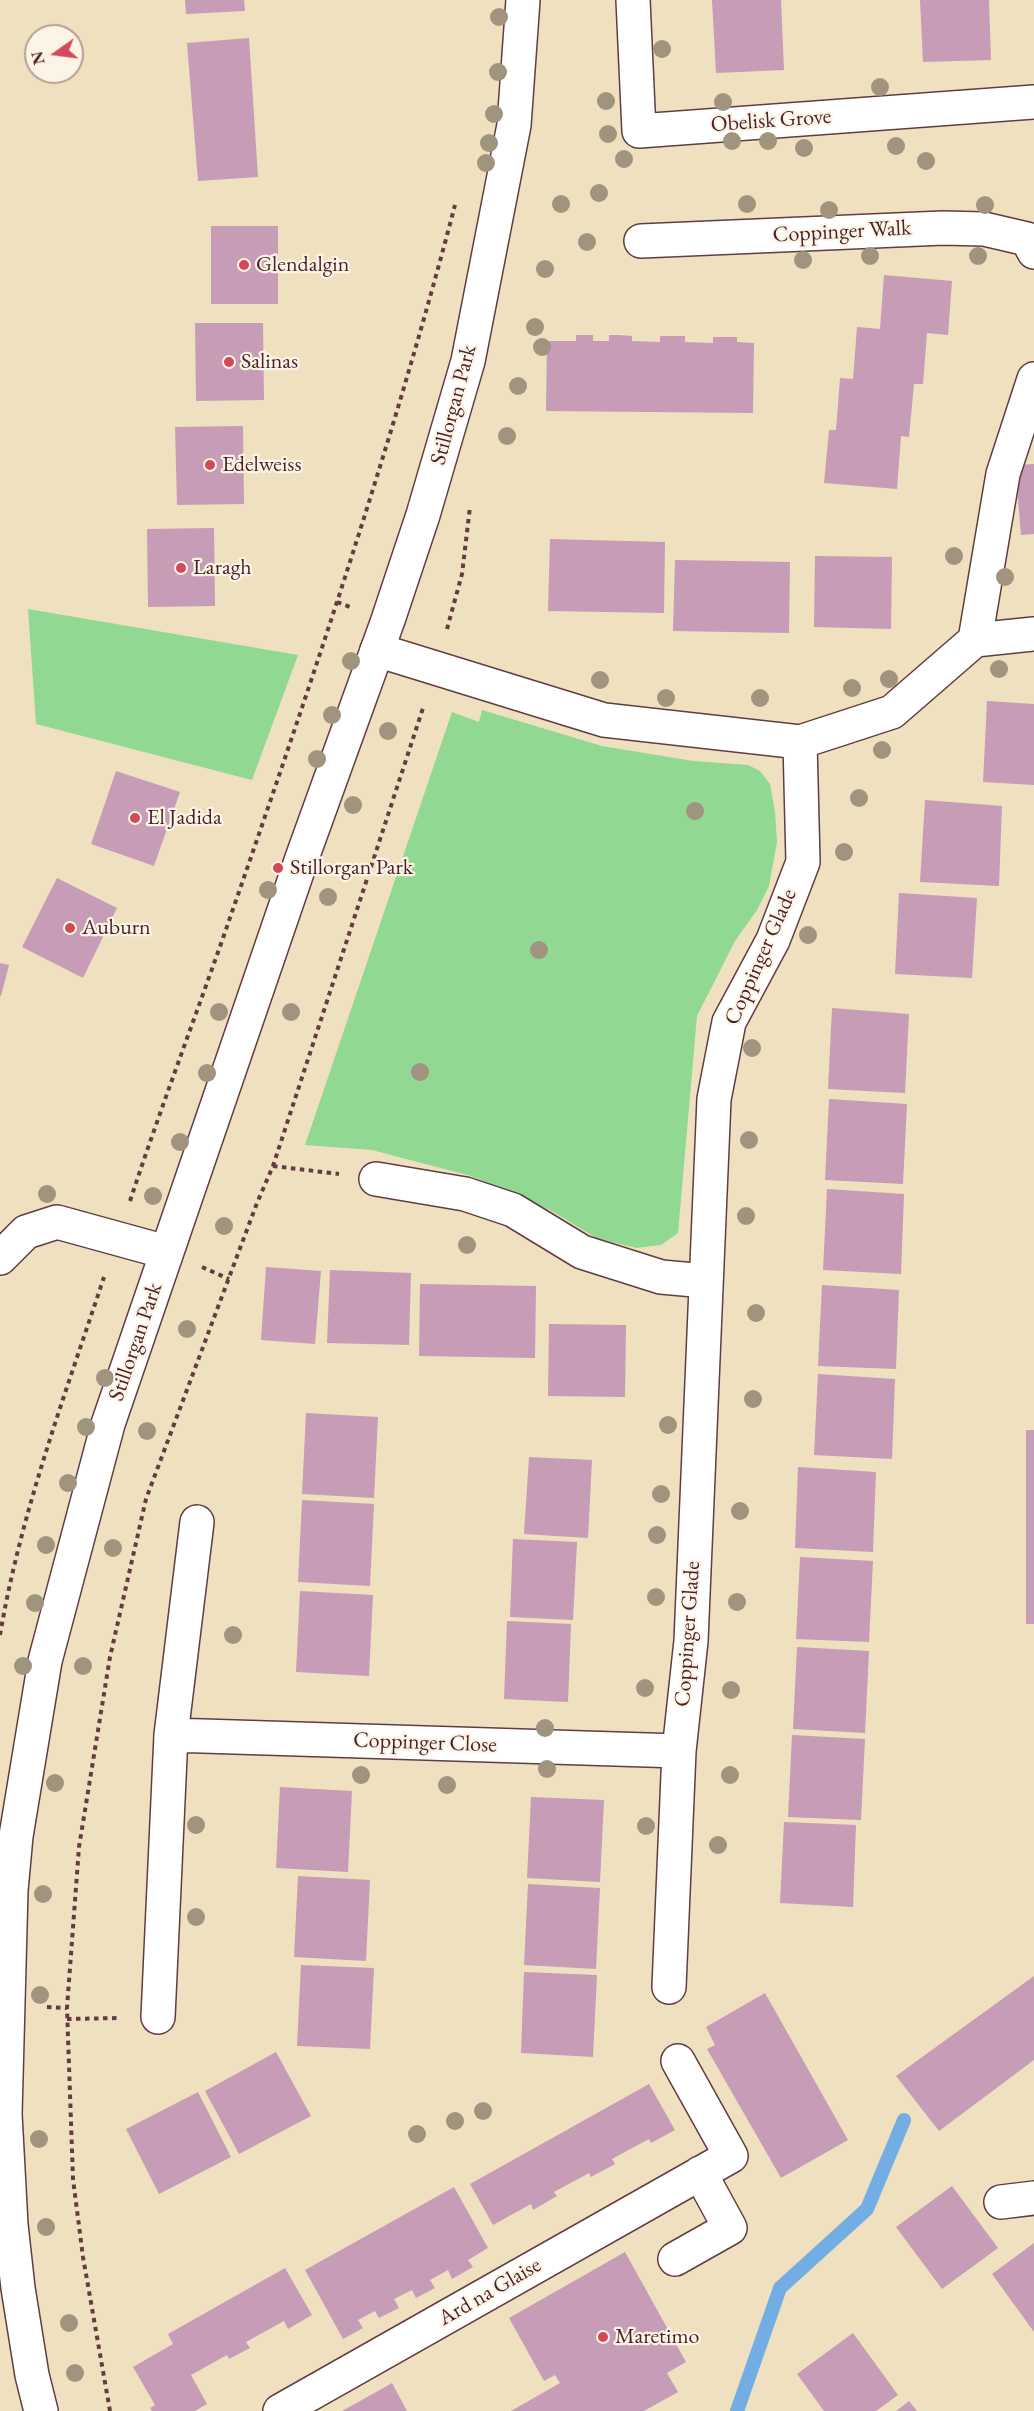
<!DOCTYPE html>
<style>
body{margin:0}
#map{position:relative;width:1034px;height:2411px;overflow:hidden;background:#efe0c0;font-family:"EB Garamond",serif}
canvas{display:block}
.north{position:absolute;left:24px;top:24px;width:60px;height:60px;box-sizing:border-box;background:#fcf5e5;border:2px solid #b59f9b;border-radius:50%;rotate:256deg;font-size:16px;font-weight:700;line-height:24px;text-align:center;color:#4a1f2b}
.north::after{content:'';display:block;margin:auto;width:21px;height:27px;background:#d1495b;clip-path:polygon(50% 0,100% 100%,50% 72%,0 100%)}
</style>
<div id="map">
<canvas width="1034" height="2411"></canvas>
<div class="north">N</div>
</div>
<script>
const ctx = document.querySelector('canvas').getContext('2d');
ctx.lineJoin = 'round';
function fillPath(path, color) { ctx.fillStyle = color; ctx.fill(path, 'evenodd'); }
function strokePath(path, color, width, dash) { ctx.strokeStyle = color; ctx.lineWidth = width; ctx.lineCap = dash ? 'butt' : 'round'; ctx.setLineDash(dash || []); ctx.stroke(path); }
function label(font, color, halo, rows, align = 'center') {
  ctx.font = font + ' "EB Garamond",serif'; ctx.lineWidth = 4.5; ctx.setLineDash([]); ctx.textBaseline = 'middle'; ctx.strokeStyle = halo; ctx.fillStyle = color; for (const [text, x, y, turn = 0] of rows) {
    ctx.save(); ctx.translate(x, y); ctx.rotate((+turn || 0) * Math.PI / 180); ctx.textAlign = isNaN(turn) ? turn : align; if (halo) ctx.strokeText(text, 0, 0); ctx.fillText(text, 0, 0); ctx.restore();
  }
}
const green = new Path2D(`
 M 28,609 L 298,655 L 252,780 L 36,724 Z
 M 482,710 L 602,746 L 693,761 L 748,765 L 760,771 L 770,784 L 775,812 L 777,842 L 769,886 L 757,910 L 735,941 L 697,1016 L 678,1233 L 661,1245 L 637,1248 L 598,1239 L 550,1210 L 471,1176 L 372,1150 L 305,1145 L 452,712 L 479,722 Z`);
const stream = new Path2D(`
 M 737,2411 L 780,2288 L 867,2209 L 904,2120`);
const building = new Path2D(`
 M 185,0 L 244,0 L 245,11 L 186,14 Z
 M 712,0 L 781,0 L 784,70 L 716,73 Z
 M 920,0 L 989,0 L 991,60 L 923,62 Z
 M 249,38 L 258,177 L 198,181 L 187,43 Z
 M 211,226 L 278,226 L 278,304 L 211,304 Z
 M 884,275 L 952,281 L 948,335 L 927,333 L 923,384 L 914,384 L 909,437 L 901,436 L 897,489 L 824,483 L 829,430 L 836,430 L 840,378 L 853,379 L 857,327 L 880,329 Z
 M 195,323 L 263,323 L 264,400 L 196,401 Z
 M 576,335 L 593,335 L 593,341 L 609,341 L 609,335 L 619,335 L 632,336 L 632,341 L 660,342 L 660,336 L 685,336 L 685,342 L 713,343 L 713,337 L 737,337 L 737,342 L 754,343 L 753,413 L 546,411 L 547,341 L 576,341 Z
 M 243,426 L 244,504 L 177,505 L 175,427 Z
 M 1034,464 L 1034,534 L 1021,535 L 1015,465 Z
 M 214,528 L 215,606 L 148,607 L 147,529 Z
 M 550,539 L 665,542 L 664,613 L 548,611 Z
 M 815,556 L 892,557 L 891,629 L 814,627 Z
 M 675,560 L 790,562 L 789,633 L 673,631 Z
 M 987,701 L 1034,704 L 1034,785 L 983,782 Z
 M 116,771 L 180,792 L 154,866 L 91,844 Z
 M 925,800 L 1002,806 L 999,886 L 920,882 Z
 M 57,878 L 117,908 L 83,978 L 22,947 Z
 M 899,893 L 977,898 L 972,978 L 895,974 Z
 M 0,963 L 9,965 L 1,996 L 0,996 Z
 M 832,1008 L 909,1014 L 905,1093 L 828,1089 Z
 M 829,1099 L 907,1104 L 903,1184 L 825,1180 Z
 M 827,1189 L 904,1194 L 901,1274 L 823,1270 Z
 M 266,1267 L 321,1271 L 315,1344 L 261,1340 Z
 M 330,1270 L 411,1273 L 409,1345 L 327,1343 Z
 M 420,1284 L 536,1286 L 535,1358 L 419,1356 Z
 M 822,1285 L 899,1290 L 896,1369 L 818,1366 Z
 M 549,1324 L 626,1325 L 625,1397 L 548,1396 Z
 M 818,1374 L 895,1379 L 892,1459 L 814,1455 Z
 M 306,1413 L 378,1417 L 374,1498 L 302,1494 Z
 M 1026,1430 L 1034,1430 L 1034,1624 L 1026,1624 Z
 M 529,1457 L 592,1460 L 588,1538 L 524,1534 Z
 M 798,1467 L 876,1472 L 873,1552 L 795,1548 Z
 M 302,1500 L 374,1504 L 370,1586 L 298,1582 Z
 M 513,1539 L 577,1542 L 573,1620 L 510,1617 Z
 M 800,1557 L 873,1561 L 869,1642 L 796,1639 Z
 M 300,1591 L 373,1595 L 369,1676 L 296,1672 Z
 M 507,1621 L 571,1624 L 568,1702 L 504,1699 Z
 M 797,1647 L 869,1651 L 865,1733 L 793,1729 Z
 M 792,1735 L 865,1739 L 861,1820 L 788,1817 Z
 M 280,1787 L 352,1791 L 348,1872 L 276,1868 Z
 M 531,1797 L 604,1800 L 600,1882 L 527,1878 Z
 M 784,1822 L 856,1825 L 853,1907 L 780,1903 Z
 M 298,1876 L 370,1880 L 366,1961 L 294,1957 Z
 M 528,1884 L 600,1888 L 596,1969 L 524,1965 Z
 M 301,1965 L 374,1968 L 370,2049 L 297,2046 Z
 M 524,1972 L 597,1975 L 593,2057 L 521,2053 Z
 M 1034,1976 L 1034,2060 L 939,2131 L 896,2076 Z
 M 765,1993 L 848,2140 L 781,2178 L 707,2049 L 715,2045 L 706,2027 Z
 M 276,2052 L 311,2116 L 239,2154 L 205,2091 Z
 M 649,2084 L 675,2130 L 651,2143 L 649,2139 L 612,2159 L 615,2164 L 591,2177 L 589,2173 L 554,2192 L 557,2196 L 533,2210 L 531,2204 L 493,2225 L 470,2184 Z
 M 198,2092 L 231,2157 L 159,2194 L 126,2129 Z
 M 952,2186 L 998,2248 L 942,2289 L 896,2227 Z
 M 454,2187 L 488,2248 L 468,2260 L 473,2267 L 452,2279 L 448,2270 L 430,2280 L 435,2288 L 416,2298 L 412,2290 L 394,2299 L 399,2308 L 379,2318 L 375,2311 L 358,2320 L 363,2328 L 343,2339 L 305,2270 Z
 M 1034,2243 L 1034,2332 L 992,2274 Z
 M 625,2252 L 686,2362 L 667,2373 L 678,2392 L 644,2411 L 511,2411 L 560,2383 L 555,2375 L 544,2381 L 509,2318 Z
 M 285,2268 L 312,2315 L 288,2329 L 284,2321 L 246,2342 L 250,2348 L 229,2359 L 227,2355 L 191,2375 L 207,2404 L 195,2411 L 152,2411 L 150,2408 L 155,2405 L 133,2367 L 173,2344 L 168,2334 Z
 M 853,2333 L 898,2395 L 876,2411 L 824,2411 L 797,2374 Z
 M 392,2383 L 407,2411 L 342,2411 L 378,2391 Z
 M 909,2401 L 917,2411 L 896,2411 Z`);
const path = new Path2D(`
 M 337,602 L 350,607
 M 447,629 L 462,574 L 470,507
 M 273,1166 L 339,1174
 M 130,1201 C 159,1113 192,1026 223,938 C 307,696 390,453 455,205
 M 202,1267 L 229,1279
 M 0,1635 C 21,1512 65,1395 104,1277
 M 47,2007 L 67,2008
 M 67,2019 L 120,2018
 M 110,2411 L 83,2257 L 73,2179 L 67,2008 L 79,1847 L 110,1657 L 146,1499 L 257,1203 L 273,1166 L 424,705`);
const minor = new Path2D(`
 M 633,0 L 639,131 L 1034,102
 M 641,241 L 943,228 L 984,229 L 1027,239 L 1034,252
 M 975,640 L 1003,474 L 1034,379
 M 377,650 L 604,720 L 800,742 L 892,712 L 975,640 L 1034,634
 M 376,1179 L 465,1194 L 513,1210 L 582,1252 L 661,1277 L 706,1281
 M 0,1258 L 26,1232 L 57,1222 L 166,1252
 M 171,1735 L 679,1751
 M 669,1987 L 679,1751 L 691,1641 L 714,1099 L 729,1022 L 773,940 L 803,862 L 800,742
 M 158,2017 L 171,1735 L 197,1522
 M 1001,2202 L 1034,2198
 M 675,2259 L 730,2228 L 700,2173
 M 280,2411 L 731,2156 L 678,2061`);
const major = new Path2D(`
 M 41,2411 L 32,2375 L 18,2288 L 11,2225 L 5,2114 L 11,1890 L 16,1836 L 45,1661 L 108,1424 L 302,858 L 388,620 L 423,515 L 468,361 L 514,125 L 523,0`);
const trees = [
 [499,17],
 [662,49],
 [498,72],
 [880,87],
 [606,101],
 [723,102],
 [494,114],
 [608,134],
 [732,141],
 [768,141],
 [489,143],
 [896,146],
 [804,148],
 [624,159],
 [926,161],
 [486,163],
 [599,193],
 [561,204],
 [747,204],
 [985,205],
 [829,210],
 [587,242],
 [870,256],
 [978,256],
 [803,260],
 [545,269],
 [535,327],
 [542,347],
 [518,386],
 [507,436],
 [954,556],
 [1005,577],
 [351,661],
 [999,669],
 [889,679],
 [600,680],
 [852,688],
 [666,698],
 [760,698],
 [332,715],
 [388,731],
 [882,750],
 [317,759],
 [859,798],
 [353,805],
 [695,811],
 [844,852],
 [268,890],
 [328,897],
 [808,935],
 [539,950],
 [219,1012],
 [291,1012],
 [752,1048],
 [420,1072],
 [207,1073],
 [749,1140],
 [180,1142],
 [47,1194],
 [153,1196],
 [746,1216],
 [224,1226],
 [467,1245],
 [756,1313],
 [187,1329],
 [105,1378],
 [753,1399],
 [668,1425],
 [86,1427],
 [147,1431],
 [68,1483],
 [661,1494],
 [740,1511],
 [657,1535],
 [46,1545],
 [113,1548],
 [656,1597],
 [737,1602],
 [35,1603],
 [233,1635],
 [23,1666],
 [83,1666],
 [645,1688],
 [731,1690],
 [545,1728],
 [547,1769],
 [361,1775],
 [730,1775],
 [55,1783],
 [447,1785],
 [196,1825],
 [646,1826],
 [718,1845],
 [43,1894],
 [196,1917],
 [40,1995],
 [483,2111],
 [455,2121],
 [417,2134],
 [39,2139],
 [46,2227],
 [69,2323],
 [75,2373]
];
const markers = [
 [244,265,6,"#d1495b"],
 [229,362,6,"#d1495b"],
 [210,465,6,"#d1495b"],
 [181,568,6,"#d1495b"],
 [135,818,6,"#d1495b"],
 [278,868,6,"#d1495b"],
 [70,928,6,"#d1495b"],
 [603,2337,6,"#d1495b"]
];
const streetNames = [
 ["Obelisk Grove",771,121,-4],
 ["Coppinger Walk",842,232,-3],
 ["Stillorgan Park",454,405,-75],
 ["Coppinger Glade",761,957,-66],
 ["Stillorgan Park",136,1342,-71],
 ["Coppinger Glade",688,1634,-86],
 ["Coppinger Close",425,1743,2],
 ["Ard na Glaise",490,2292,-30]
];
const poiNames = [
 ["Glendalgin",256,265],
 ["Salinas",241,362],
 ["Edelweiss",222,465],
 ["Laragh",193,568],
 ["El Jadida",147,818],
 ["Stillorgan Park",290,868],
 ["Auburn",82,928],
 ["Maretimo",615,2337]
];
fillPath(green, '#91d892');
strokePath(stream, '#72aee3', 14);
fillPath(building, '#c69cb7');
strokePath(minor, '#633c41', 36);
strokePath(major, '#633c41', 36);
strokePath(path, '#633c41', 4, [4.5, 4.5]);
strokePath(minor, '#fff', 33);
strokePath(major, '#fff', 33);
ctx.fillStyle = '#a0947f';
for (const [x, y] of trees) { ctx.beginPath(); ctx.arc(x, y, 9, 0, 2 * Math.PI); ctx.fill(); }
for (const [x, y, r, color] of markers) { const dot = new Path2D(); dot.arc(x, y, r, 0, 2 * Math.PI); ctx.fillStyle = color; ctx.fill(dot); strokePath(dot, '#fcf5e5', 2); }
label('22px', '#4a1f2b', '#fcf5e5', streetNames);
label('22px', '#4a1f2b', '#fcf5e5', poiNames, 'left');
</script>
